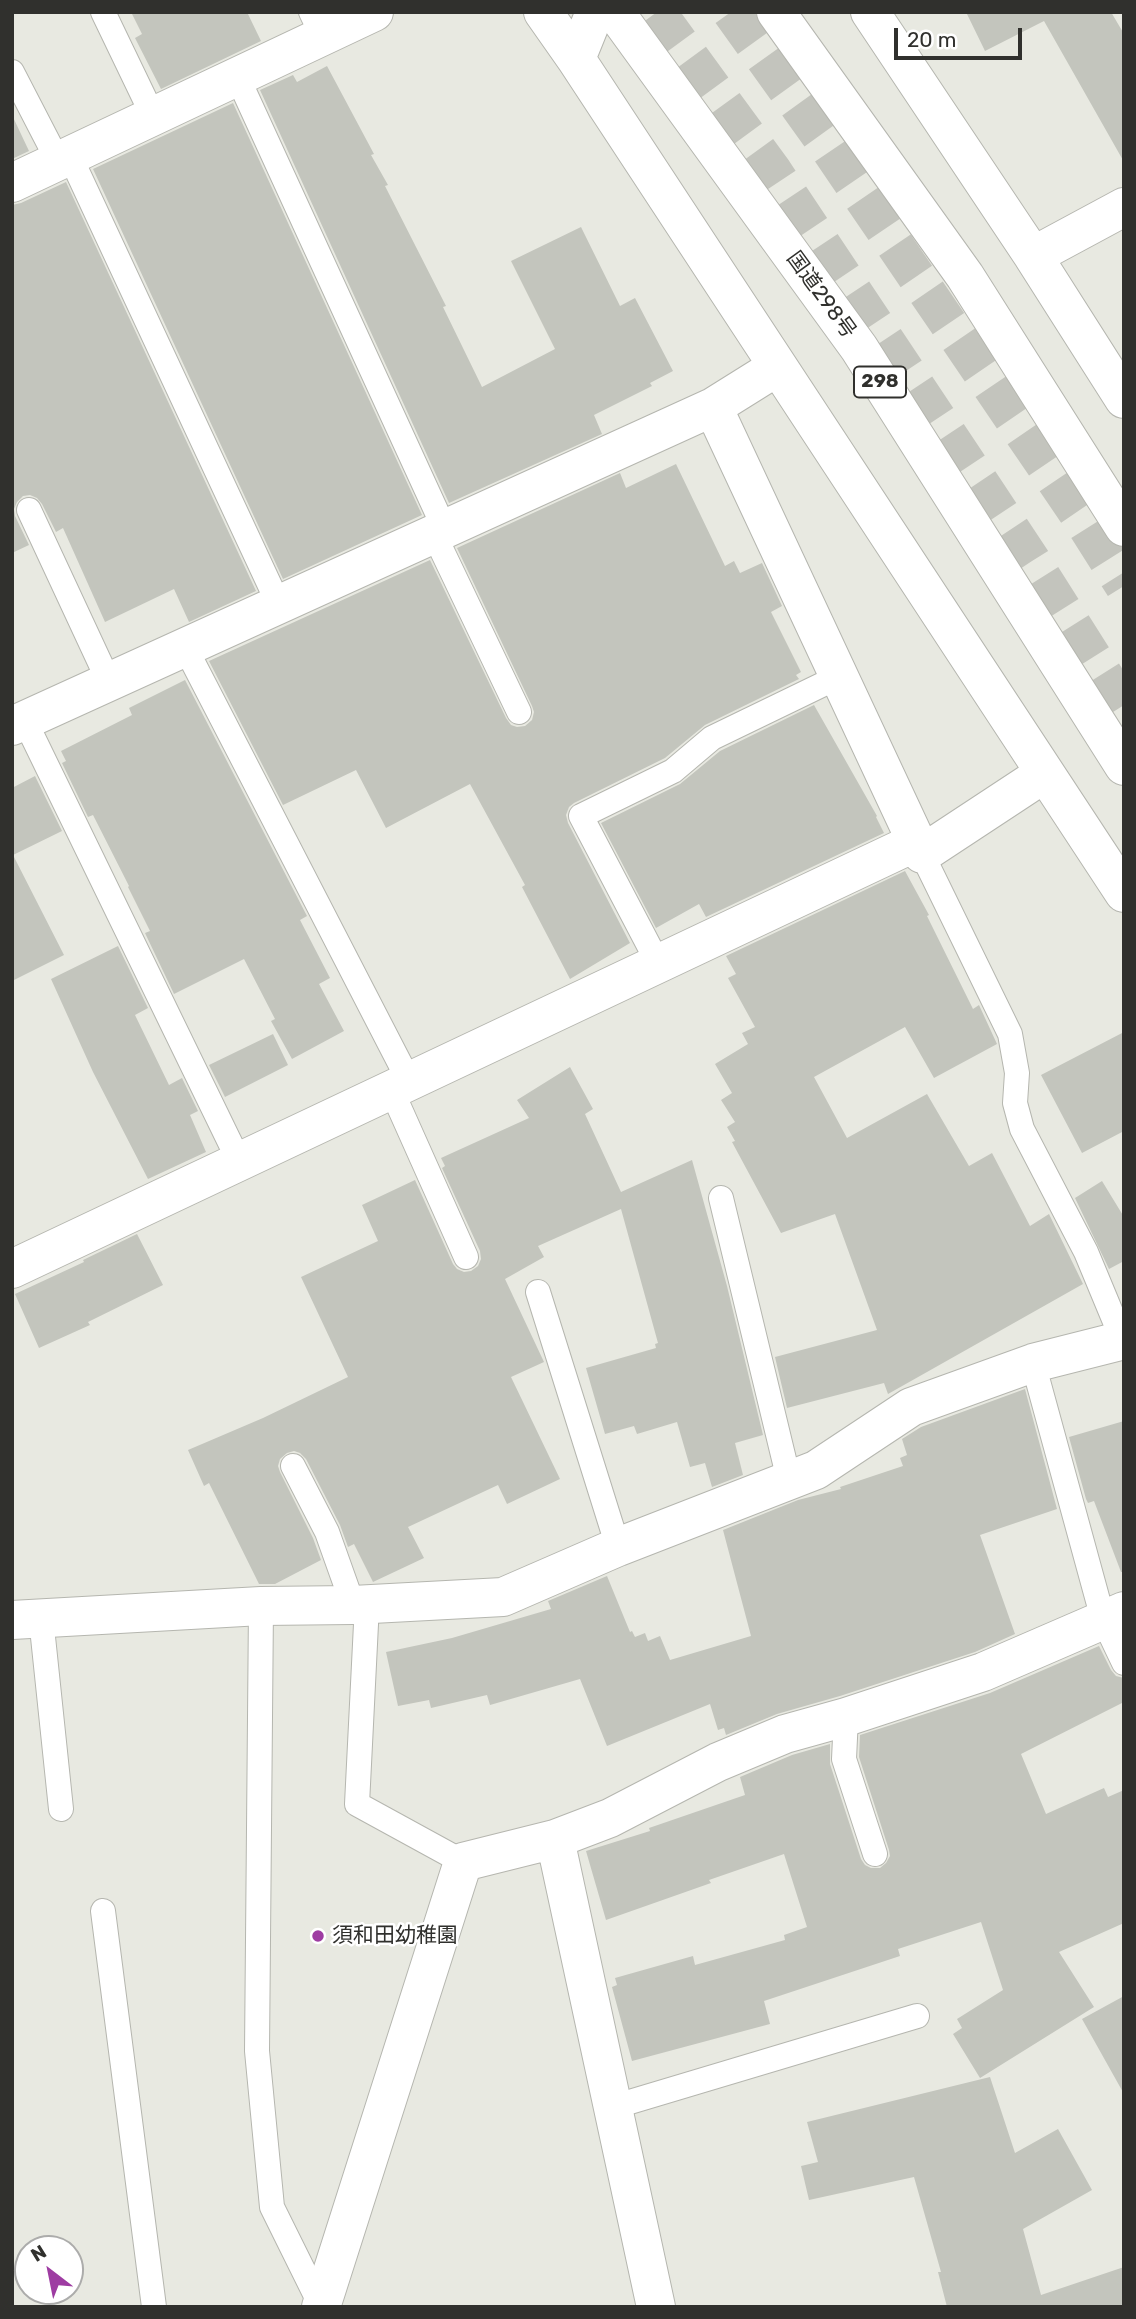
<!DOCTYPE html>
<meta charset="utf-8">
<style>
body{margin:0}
#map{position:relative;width:1136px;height:2319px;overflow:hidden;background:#e8e9e1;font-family:Rubik,sans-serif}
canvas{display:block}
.frame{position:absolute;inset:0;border:14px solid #30302d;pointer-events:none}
.north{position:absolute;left:14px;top:2235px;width:70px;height:70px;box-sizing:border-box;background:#fff;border:2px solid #acacab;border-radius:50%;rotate:328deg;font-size:19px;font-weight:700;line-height:28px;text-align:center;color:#30302d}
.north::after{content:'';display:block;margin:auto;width:24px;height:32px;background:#9e3ca2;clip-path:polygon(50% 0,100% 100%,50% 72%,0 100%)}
.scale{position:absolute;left:894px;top:28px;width:128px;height:32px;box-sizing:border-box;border:4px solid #30302d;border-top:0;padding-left:9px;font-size:21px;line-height:24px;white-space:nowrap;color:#30302d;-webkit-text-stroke:5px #fff;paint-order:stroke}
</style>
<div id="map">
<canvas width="1136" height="2319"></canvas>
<div class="frame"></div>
<div class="north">N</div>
<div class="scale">20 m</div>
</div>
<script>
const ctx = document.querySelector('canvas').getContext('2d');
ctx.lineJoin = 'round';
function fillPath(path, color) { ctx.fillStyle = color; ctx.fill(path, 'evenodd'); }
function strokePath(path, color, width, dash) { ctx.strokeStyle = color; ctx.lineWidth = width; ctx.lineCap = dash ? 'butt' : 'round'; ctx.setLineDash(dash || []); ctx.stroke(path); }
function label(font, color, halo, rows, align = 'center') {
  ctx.font = font + ' Rubik,"Noto Sans JP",sans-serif'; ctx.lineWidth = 5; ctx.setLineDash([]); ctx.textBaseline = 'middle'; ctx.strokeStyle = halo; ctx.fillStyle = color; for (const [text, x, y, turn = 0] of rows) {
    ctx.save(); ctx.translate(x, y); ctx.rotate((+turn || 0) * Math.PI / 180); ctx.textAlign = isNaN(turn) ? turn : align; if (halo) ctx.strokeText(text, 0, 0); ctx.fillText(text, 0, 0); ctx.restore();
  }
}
const building = new Path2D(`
 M 131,12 L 247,12 L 261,41 L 161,89 L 135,38 L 142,34 Z
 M 966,12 L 1111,12 L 1124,34 L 1124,162 L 1044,21 L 985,51 Z
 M 327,66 L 374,154 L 371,155 L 388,185 L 385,186 L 446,306 L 443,307 L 482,387 L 555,349 L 511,261 L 581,227 L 620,306 L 635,298 L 673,371 L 650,383 L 652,386 L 594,415 L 602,434 L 449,503 L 260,90 L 293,75 L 297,82 Z
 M 233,103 L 422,515 L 283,579 L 93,169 Z
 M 12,115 L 29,151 L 12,159 Z
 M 66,182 L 256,591 L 189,622 L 174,589 L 105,622 L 63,528 L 56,532 L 42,504 L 37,498 L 30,495 L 23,496 L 17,502 L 14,509 L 15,516 L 29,545 L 12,553 L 12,205 L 21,203 Z
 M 676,464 L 725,566 L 734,561 L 740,573 L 762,563 L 782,606 L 771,612 L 801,672 L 796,675 L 799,679 L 705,725 L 665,758 L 574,803 L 569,807 L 566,815 L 568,823 L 630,943 L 570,979 L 522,887 L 525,885 L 470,784 L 386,828 L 356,770 L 283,805 L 209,661 L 430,560 L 506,718 L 511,725 L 517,727 L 525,726 L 532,720 L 534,712 L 532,706 L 457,548 L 620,473 L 626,488 Z
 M 185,680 L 307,916 L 300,920 L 330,978 L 319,984 L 344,1031 L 292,1059 L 271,1021 L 275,1019 L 244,959 L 174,994 L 145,933 L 150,931 L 128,887 L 129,886 L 93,815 L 88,817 L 62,763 L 66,761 L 61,751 L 132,715 L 129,708 Z
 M 814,705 L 877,816 L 876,817 L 884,833 L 706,917 L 699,904 L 656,928 L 601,823 L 680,784 L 720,751 Z
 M 35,776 L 62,831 L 13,855 L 64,955 L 12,981 L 12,788 Z
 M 905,871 L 929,915 L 927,916 L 973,1009 L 979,1005 L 997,1044 L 934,1078 L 905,1027 L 814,1077 L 847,1138 L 927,1094 L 969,1166 L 992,1153 L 1030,1226 L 1049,1214 L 1083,1284 L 888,1394 L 884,1383 L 787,1408 L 775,1357 L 877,1330 L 835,1214 L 781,1233 L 732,1142 L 735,1141 L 727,1127 L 735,1122 L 721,1100 L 732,1093 L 715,1064 L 748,1044 L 742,1033 L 755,1027 L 728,978 L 736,974 L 726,956 Z
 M 118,946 L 148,1008 L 135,1015 L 169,1085 L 182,1078 L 198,1111 L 190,1115 L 206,1152 L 148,1179 L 93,1072 L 51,979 Z
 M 1124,1032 L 1124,1131 L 1082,1153 L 1041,1075 Z
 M 273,1034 L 288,1065 L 225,1097 L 209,1065 Z
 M 570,1067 L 593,1109 L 585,1114 L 621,1192 L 692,1160 L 727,1286 L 763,1435 L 735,1443 L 743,1475 L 712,1487 L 705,1463 L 690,1467 L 677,1422 L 637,1434 L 634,1426 L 605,1434 L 586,1368 L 656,1348 L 655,1344 L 658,1343 L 621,1209 L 538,1246 L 544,1257 L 505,1279 L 544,1362 L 511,1377 L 560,1479 L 507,1504 L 498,1485 L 408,1527 L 424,1558 L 373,1582 L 354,1544 L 348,1547 L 340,1525 L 306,1459 L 300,1453 L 294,1451 L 287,1453 L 280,1459 L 278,1466 L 280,1472 L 313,1538 L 321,1560 L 275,1584 L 259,1584 L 209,1483 L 204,1486 L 188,1450 L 263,1418 L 348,1377 L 301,1277 L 378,1241 L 362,1205 L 415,1180 L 453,1264 L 457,1269 L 464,1272 L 471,1271 L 478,1266 L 481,1259 L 480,1251 L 442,1168 L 445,1166 L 441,1158 L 529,1118 L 517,1100 Z
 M 1102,1181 L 1124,1217 L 1124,1261 L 1109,1269 L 1075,1198 Z
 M 137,1234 L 163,1285 L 88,1322 L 90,1325 L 39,1348 L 15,1294 L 84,1262 L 83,1260 Z
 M 1025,1389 L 1057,1509 L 980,1535 L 1015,1634 L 975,1652 L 840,1696 L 777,1714 L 726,1735 L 724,1728 L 718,1730 L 710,1704 L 607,1746 L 580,1679 L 490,1705 L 487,1695 L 431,1708 L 429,1700 L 398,1706 L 386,1652 L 452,1638 L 551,1609 L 548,1601 L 607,1576 L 630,1632 L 632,1631 L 635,1637 L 645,1633 L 648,1641 L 660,1636 L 670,1660 L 751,1636 L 723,1530 L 798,1500 L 841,1489 L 840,1487 L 903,1466 L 900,1458 L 907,1455 L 902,1439 L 921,1427 Z
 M 1124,1421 L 1124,1572 L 1121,1572 L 1094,1501 L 1088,1503 L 1086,1499 L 1069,1437 Z
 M 1099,1646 L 1111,1670 L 1116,1676 L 1124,1678 L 1124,1702 L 1021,1754 L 1046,1814 L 1104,1788 L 1108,1797 L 1124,1790 L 1124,1923 L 1059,1952 L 1094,2007 L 980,2078 L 953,2034 L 962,2028 L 957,2019 L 1003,1990 L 981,1922 L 898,1949 L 900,1956 L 764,2001 L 770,2024 L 632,2061 L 612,1987 L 617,1985 L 615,1978 L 693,1956 L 695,1965 L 785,1940 L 784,1935 L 807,1927 L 784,1854 L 709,1880 L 711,1883 L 606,1920 L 586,1851 L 650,1831 L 649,1828 L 745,1795 L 740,1777 L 792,1755 L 830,1744 L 830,1764 L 861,1859 L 865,1865 L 871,1868 L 880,1868 L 886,1863 L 890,1856 L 889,1850 L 859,1757 L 860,1735 L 990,1693 Z
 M 1124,1996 L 1124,2094 L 1082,2019 Z
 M 990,2077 L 1015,2153 L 1058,2129 L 1092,2190 L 1023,2229 L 1041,2295 L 1124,2267 L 1124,2307 L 947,2307 L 938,2272 L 941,2272 L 914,2177 L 809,2200 L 801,2166 L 818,2162 L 807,2122 Z`);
const motorwayTunnel = new Path2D(`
 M 657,12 L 773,171 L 1032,561 L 1124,707
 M 731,12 L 824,141 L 1085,524 L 1124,586`);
const service = new Path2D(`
 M 103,12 L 153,116
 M 311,12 L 322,35
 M 12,72 L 58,161
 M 237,76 L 445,530
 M 70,156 L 279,605
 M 29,510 L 109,682
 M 434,534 L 519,712
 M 185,647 L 409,1081
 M 25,721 L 239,1161
 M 922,854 L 1010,1034 L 1017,1073 L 1015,1103 L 1022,1129 L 1086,1252 L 1123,1341
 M 658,963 L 581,816 L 673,771 L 712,738 L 838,677
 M 391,1089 L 466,1257
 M 721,1198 L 789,1480
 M 538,1292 L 618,1547
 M 1033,1363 L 1103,1619 L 1124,1663
 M 293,1466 L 327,1532 L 353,1605
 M 367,1604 L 357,1804 L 463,1862
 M 261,1606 L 257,2051 L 272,2207 L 321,2306
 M 41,1618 L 61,1809
 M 846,1717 L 844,1759 L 875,1854
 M 103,1911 L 154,2307
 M 613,2107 L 917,2016`);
const minor = new Path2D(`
 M 543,12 L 576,59 L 1124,893
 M 870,12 L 1033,256 L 1124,399
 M 576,59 L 595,12
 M 12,183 L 374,12
 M 1033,256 L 1124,207
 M 713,407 L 922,854 L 1045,773
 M 12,726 L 713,407 L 777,367
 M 12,1269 L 916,842
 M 12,1620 L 261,1606 L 353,1605 L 503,1597 L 618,1547 L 816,1470 L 911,1407 L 1033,1363 L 1124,1340
 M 555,1839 L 656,2307
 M 321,2307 L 463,1862 L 555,1839 L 610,1818 L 718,1762 L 785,1734 L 846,1717 L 983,1672 L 1124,1611`);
const trunk = new Path2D(`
 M 615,12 L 859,348 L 1124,766
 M 776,12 L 965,276 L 1124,527`);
const markers = [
 [318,1936,7,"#9e3ca2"]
];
const shields = [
 [880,382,52]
];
const shieldNames = [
 ["298",880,382]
];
const streetNames = [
 ["国道298号",821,295,54]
];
const poiNames = [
 ["須和田幼稚園",332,1936]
];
fillPath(building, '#c3c5bd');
strokePath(motorwayTunnel, '#c3c4bd', 38, [38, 19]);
strokePath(service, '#b5b6af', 26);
strokePath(minor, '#b5b6af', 40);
strokePath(trunk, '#b5b6af', 40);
strokePath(service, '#fff', 24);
strokePath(minor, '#fff', 38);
strokePath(trunk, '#fff', 38);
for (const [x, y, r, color] of markers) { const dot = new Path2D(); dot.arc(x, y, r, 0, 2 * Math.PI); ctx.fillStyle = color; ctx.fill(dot); strokePath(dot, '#fff', 2.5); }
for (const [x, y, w] of shields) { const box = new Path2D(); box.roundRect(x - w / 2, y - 15.5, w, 31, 5); ctx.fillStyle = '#fff'; ctx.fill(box); strokePath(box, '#30302d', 2); }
label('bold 19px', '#30302d', null, shieldNames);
label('21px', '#30302d', '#fff', streetNames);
label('21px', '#30302d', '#fff', poiNames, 'left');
</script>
